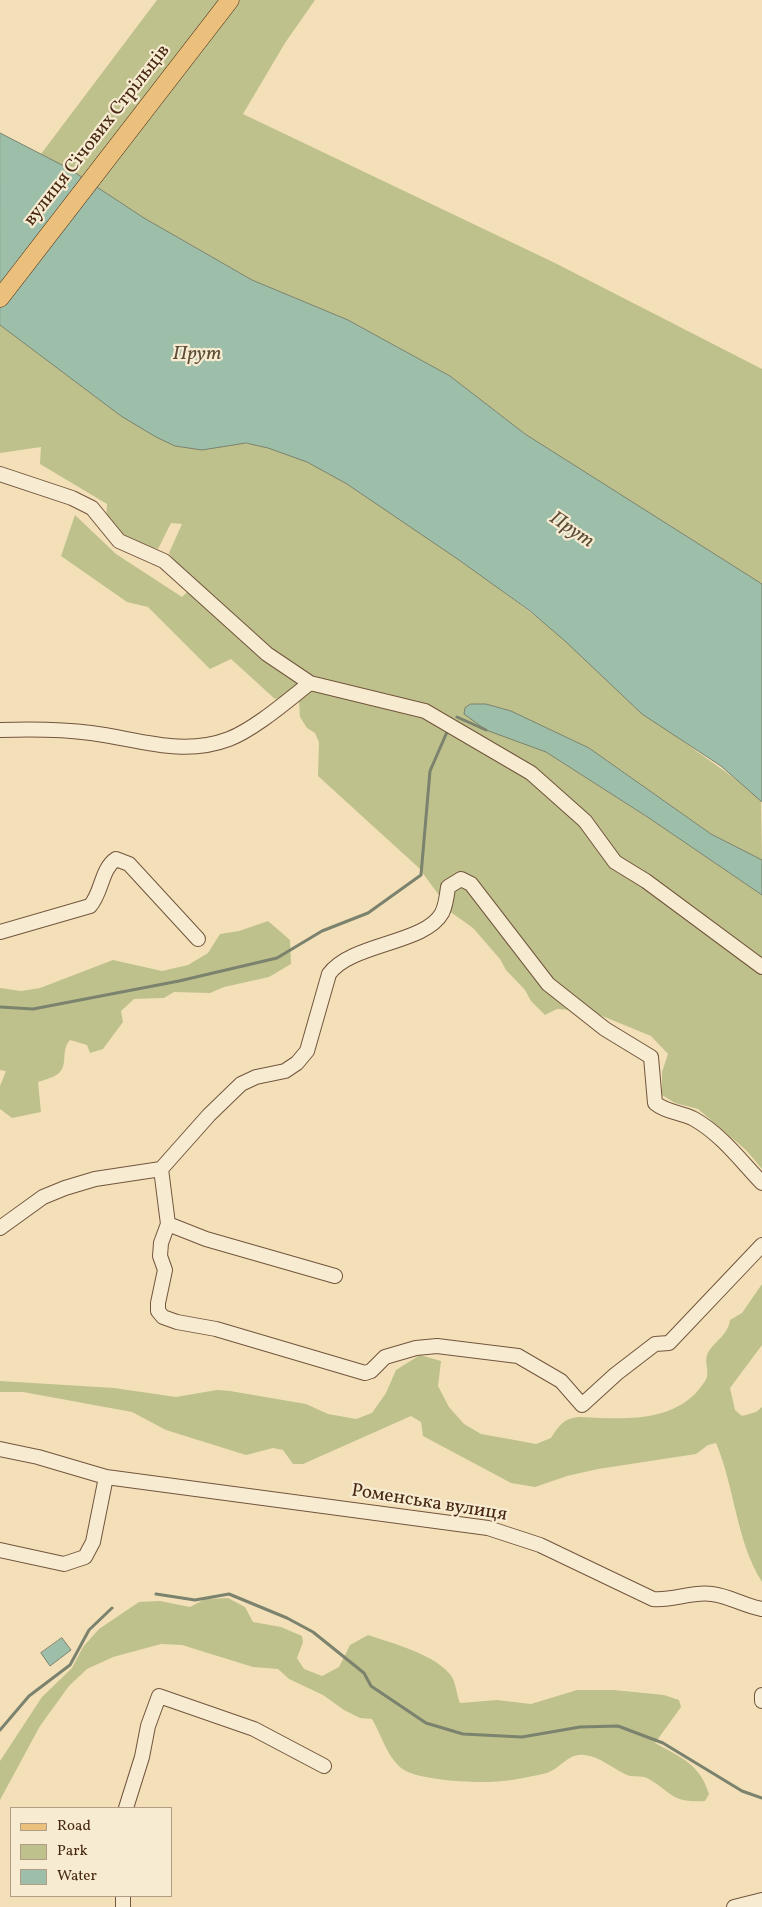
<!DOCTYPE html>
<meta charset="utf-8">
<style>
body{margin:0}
#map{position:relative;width:762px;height:1907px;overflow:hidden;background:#f3e0b9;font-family:Vollkorn,serif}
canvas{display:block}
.legend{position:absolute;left:10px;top:1807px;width:162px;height:90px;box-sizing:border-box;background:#f7ebd2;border:1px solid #b19d85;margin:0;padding:6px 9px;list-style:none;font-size:15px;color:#472712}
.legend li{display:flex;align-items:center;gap:10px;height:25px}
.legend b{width:25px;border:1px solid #b19d85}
</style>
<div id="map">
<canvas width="762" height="1907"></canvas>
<ul class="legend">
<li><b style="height:6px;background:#eac07c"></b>Road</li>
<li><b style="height:14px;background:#bec18c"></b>Park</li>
<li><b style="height:14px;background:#9dbea9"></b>Water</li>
</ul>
</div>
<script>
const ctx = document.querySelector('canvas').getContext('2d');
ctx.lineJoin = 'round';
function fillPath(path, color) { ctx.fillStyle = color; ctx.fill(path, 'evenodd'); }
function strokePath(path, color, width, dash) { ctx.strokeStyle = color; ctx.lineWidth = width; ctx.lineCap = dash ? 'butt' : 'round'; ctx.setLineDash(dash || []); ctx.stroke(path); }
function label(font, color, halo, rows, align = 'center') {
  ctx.font = font + ' Vollkorn,serif'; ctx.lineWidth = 4.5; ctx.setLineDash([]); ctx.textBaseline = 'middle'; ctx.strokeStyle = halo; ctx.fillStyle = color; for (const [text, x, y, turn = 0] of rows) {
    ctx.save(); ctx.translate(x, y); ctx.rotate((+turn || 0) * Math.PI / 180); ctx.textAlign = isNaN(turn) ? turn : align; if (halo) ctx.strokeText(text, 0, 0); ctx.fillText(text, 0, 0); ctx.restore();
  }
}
const green = new Path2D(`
 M 157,0 L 315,0 L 285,43 L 243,114 L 555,263 L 762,369 L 762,584 L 525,434 L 450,376 L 348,320 L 252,280 L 144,218 L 68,168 L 41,154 Z
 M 0,325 L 121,416 L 235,444 C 283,439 349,485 388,511 C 436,543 484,577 530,612 C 583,652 631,700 683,741 C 709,761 737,778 761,800 L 762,860 L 711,834 L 589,748 L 511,711 L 486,704 L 477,723 L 486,729 L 546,752 L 649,818 L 762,895 L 762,1169 L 746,1150 L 698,1109 L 675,1103 L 662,1095 L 662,1072 L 668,1054 L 651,1036 L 590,1011 L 557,1009 L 545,1015 L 531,1001 L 525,990 L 506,970 L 500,959 L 473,928 L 452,913 L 419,868 L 318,776 L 319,742 L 315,733 L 307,728 L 300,717 L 299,701 L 290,694 L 275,699 L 231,659 L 210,669 L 148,607 L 127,602 L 61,556 L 75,515 L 116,554 L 182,597 L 191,588 L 169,553 L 182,524 L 171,523 L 158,549 L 124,538 L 106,523 L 107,504 L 40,464 L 41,447 L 0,453 Z
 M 268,921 L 290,940 L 291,964 L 269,977 L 224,987 L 210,993 L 174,992 L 164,998 L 134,999 L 121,1011 L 123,1022 L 103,1049 L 90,1053 L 87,1045 L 70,1040 C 60,1051 69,1065 58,1074 C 52,1078 44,1080 38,1082 L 41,1112 L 12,1118 L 0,1109 L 0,1086 L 6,1071 L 0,1070 L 0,988 L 21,991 L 40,988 L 113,960 L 162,971 L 188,965 L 208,953 L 220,934 L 239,931 Z
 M 762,1284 L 762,1345 L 730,1388 L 735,1410 L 742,1416 L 756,1412 L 762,1407 L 762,1582 C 736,1541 735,1488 716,1443 L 708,1445 L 696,1454 L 598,1469 L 567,1476 L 535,1487 L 511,1483 L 423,1436 L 421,1422 L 411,1416 L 303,1464 L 293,1464 L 283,1450 L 273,1448 L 246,1455 L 166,1430 L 132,1412 L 23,1392 L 0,1392 L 0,1381 L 114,1388 L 176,1397 L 217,1390 L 230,1391 L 306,1404 L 328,1414 L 356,1419 L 372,1413 L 386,1393 L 396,1370 L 420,1355 L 441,1361 L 438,1386 L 449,1407 L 464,1424 L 481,1434 L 520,1441 L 536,1444 L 551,1438 C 556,1430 562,1420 573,1418 C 580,1416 591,1418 599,1418 C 634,1419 670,1419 696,1393 C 699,1389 706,1381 707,1377 C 709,1369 703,1359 709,1351 C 716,1340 728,1335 730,1320 L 742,1313 Z
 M 228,1598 L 245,1607 L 253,1622 L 281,1627 L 302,1636 L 303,1642 L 297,1658 L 304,1669 L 322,1676 L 339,1667 L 350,1645 L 368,1635 C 391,1643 438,1655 452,1677 C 456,1684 457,1696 460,1703 L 497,1700 L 531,1704 L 577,1690 L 614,1690 L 664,1695 L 679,1700 L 681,1707 L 655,1743 C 680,1757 700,1764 709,1794 L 705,1801 C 670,1803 674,1793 647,1778 C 641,1775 631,1778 625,1774 C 610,1767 601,1757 584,1755 C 568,1753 560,1769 547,1773 C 533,1776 517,1780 502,1781 C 482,1784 417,1781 401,1768 C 386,1755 382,1736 372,1719 L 360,1718 L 344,1710 L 323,1695 L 289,1679 L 278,1669 L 253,1667 L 182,1645 L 161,1644 L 113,1657 L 87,1669 L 69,1686 L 40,1726 L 0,1800 L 0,1761 L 42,1697 L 72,1668 L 83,1647 L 99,1629 L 139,1602 L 160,1601 L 190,1607 L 205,1599 Z`);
const water = new Path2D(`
 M 0,133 L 68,168 L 144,218 L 252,280 L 348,320 L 450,376 L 525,434 L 762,584 L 762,802 L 721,766 L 642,714 L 565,641 L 530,611 L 459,560 L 347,484 L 307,462 L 268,448 L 246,443 L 202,450 L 175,446 L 156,437 L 121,416 L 0,325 Z
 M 471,704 L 486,704 L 511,711 L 589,748 L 711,834 L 762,860 L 762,895 L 649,818 L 546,752 L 486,730 L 464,714 L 465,708 Z
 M 62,1638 L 71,1650 L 50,1666 L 41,1653 Z`);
const stream = new Path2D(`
 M 457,717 L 486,730
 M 0,1007 L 33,1009 L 179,981 L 277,958 L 322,931 L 368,913 L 421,875 L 430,771 L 447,732
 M 156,1594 L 195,1600 L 229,1594 L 287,1618 L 313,1632 L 364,1673 L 371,1686 L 426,1723 L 463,1734 L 522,1737 L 580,1727 L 618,1726 L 663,1743 L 742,1791 L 762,1798
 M 0,1730 L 29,1696 L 70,1665 L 89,1630 L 112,1608`);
const minor = new Path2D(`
 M 0,474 L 72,498 L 92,508 L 119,541 L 164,561 L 267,654 L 310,683 L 425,711 L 531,773 L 585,821 L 615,862 L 646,881 L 762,967
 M 0,730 C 30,729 61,729 91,733 C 138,739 182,757 229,739 C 255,729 288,700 310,683
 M 0,932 L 90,906 C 102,893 101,869 116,859 L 129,864 L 198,939
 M 161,1169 L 168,1224 L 206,1239 L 335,1276
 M 168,1224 L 161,1243 L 160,1256 L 165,1270 L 158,1303 L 158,1311 L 163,1317 L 177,1322 L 216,1329 L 365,1373 L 371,1371 L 385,1357 L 416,1348 L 437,1346 L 518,1356 L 561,1381 L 582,1405 L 616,1374 L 655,1344 L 669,1343 L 762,1245
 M 0,1228 L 43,1197 L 65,1188 L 95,1179 L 161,1169 L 209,1115 L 241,1084 L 256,1077 L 285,1071 L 297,1063 L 307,1051 L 329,974 C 351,943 425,944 442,913 C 446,905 447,895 448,887 L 461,879 L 471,884 L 548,984 L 605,1029 L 651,1057 L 655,1103 C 667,1113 681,1112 694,1119 C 721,1134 741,1161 762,1183
 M 0,1449 L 38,1457 L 106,1477 L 488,1528 L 540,1545 L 653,1599 C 673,1601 692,1591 712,1594 C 729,1596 745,1606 762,1609
 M 0,1550 L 64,1564 L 85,1557 L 93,1542 L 106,1477
 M 762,1695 L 762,1701
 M 126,1808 L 142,1757 L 148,1726 L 159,1696 L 254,1729 L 324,1766
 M 123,1907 L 123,1896
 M 734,1907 L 762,1900`);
const major = new Path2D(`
 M 0,298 L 230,0`);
const streetNames = [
 ["вулиця Січових Стрільців",98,136,-52],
 ["Роменська вулиця",429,1504,9]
];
const waterNames = [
 ["Прут",197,355],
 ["Прут",571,531,34]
];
fillPath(green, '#bec18c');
fillPath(water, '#9dbea9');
strokePath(water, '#7b826d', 1);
strokePath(stream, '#7b826d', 3);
strokePath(minor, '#72553c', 16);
strokePath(major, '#472712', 19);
strokePath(minor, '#f7ebd2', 14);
strokePath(major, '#eac07c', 18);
label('19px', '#472712', '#f7ebd2', streetNames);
label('italic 20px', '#5c4d38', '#f7ebd2', waterNames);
</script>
